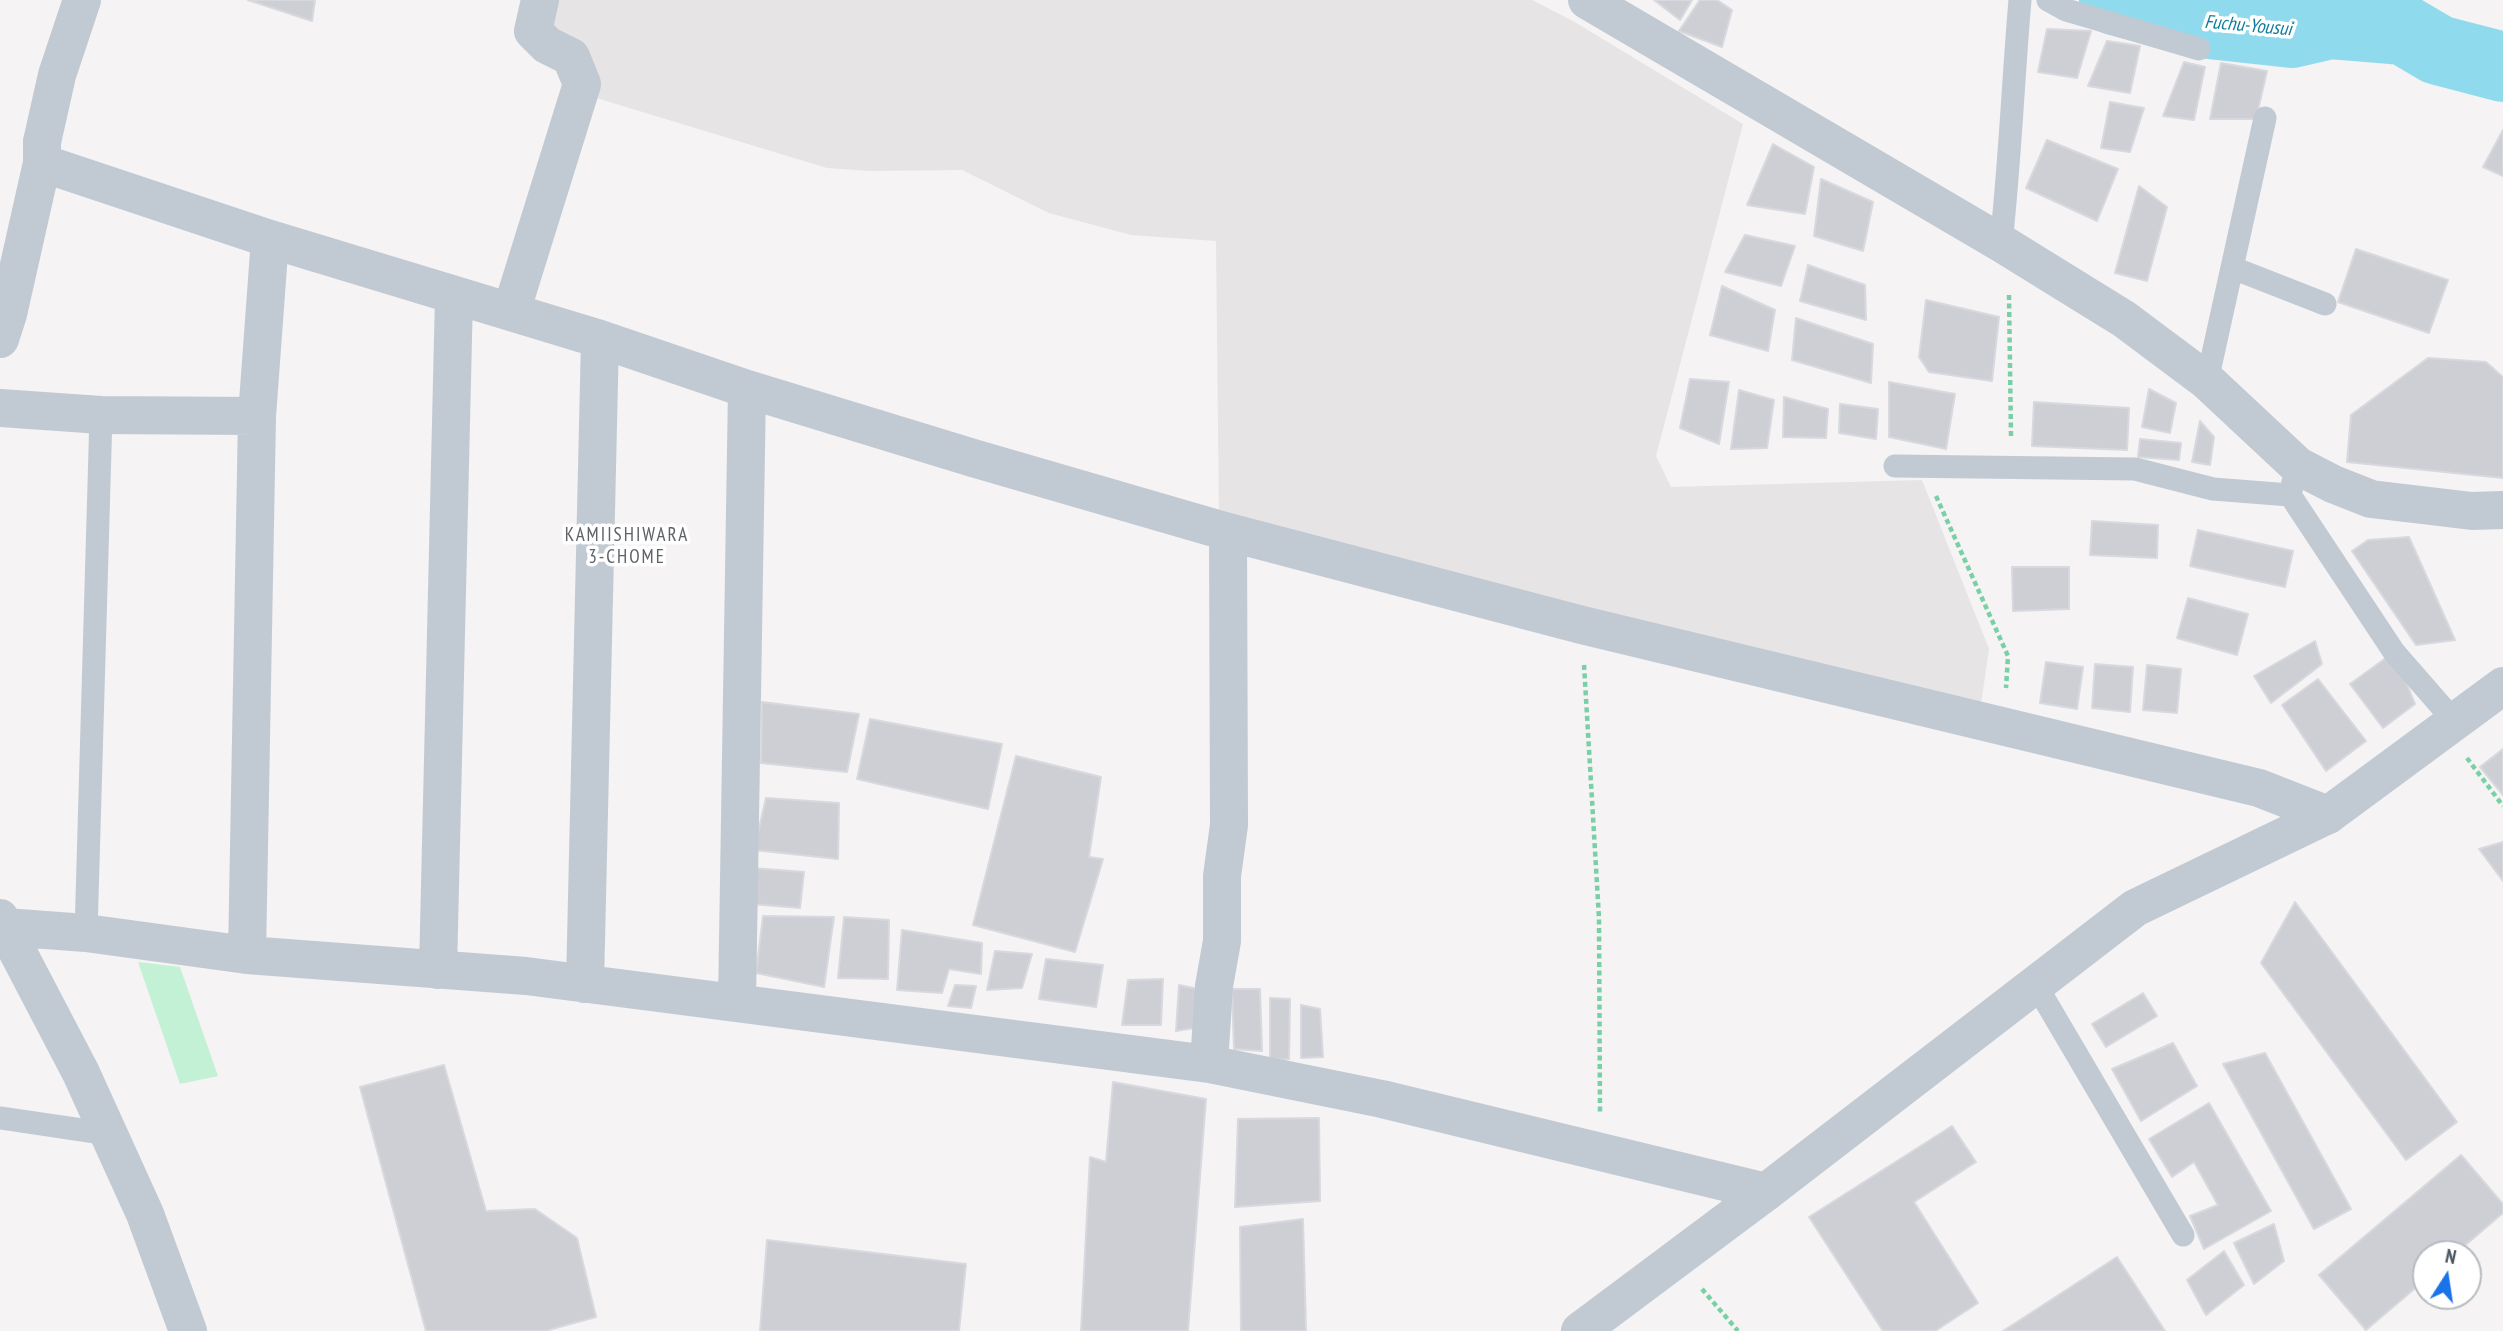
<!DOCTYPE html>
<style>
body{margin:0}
#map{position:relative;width:2503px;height:1331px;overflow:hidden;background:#f5f3f3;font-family:"PT Sans Narrow",sans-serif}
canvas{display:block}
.north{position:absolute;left:2412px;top:1240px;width:70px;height:70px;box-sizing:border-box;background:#fff;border:2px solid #b7bbc0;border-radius:50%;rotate:12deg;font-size:19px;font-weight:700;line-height:28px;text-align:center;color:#4a5661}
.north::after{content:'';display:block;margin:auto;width:24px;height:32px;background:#1a73e8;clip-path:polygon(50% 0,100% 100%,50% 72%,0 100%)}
</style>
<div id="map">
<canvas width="2503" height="1331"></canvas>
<div class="north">N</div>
</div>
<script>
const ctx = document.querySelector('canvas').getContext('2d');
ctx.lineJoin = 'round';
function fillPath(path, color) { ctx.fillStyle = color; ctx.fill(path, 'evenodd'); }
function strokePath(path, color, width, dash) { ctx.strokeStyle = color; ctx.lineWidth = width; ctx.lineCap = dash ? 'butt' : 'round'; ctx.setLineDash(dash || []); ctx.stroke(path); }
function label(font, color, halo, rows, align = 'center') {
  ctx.font = font + ' "PT Sans Narrow",sans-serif'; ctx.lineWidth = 7; ctx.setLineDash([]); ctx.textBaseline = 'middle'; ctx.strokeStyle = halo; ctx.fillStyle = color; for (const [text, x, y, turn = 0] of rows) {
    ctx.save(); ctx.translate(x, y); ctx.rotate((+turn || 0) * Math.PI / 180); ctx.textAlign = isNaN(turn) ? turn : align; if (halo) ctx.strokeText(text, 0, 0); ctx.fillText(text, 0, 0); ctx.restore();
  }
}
const education = new Path2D(`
 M 545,0 L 1532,0 L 1573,21 L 1743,124 L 1656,456 L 1671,487 L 1922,480 L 1989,649 L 1980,711 L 1219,517 L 1216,241 L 1131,235 L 1049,213 L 962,170 L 870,171 L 827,168 L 593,97 L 554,36 Z`);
const green = new Path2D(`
 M 2240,0 L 2327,0 L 2265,6 Z
 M 138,962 L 180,967 L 218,1076 L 180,1084 Z`);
const stream = new Path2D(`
 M 2386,0 L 2404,30`);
const river = new Path2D(`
 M 2114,0 L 2200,23 L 2292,33 L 2331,24 L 2404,30 L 2438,50 L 2503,67`);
const building = new Path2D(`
 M 248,0 L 315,0 L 312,21 Z
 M 1654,0 L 1692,0 L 1680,20 Z
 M 1700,0 L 1717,0 L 1732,10 L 1722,47 L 1679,31 Z
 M 2047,29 L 2091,31 L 2077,78 L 2038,72 Z
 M 2107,41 L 2140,46 L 2130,93 L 2088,86 Z
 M 2184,62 L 2205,67 L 2194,120 L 2163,116 Z
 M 2221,63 L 2267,71 L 2256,119 L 2210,119 Z
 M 2110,102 L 2144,108 L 2130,152 L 2101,148 Z
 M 2503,130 L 2503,176 L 2483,167 Z
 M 2047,140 L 2118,169 L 2097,221 L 2026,188 Z
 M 1773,144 L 1814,167 L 1805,214 L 1747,205 Z
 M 1821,179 L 1873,202 L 1863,251 L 1814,236 Z
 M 2139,186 L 2167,207 L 2147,281 L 2115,273 Z
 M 1745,235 L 1795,246 L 1781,286 L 1725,272 Z
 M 2356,249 L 2448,280 L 2429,333 L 2338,302 Z
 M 1808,265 L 1865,285 L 1866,320 L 1800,301 Z
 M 1722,286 L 1775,310 L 1768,351 L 1710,335 Z
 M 1926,300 L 1999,317 L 1992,381 L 1929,372 L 1919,357 Z
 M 1796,318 L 1873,344 L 1871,383 L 1792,360 Z
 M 2428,358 L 2486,362 L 2503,377 L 2503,478 L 2347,462 L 2351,415 Z
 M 1690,379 L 1729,382 L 1719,444 L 1680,428 Z
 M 1889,382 L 1955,394 L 1946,449 L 1889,437 Z
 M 2149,389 L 2176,403 L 2170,433 L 2142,427 Z
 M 1739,390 L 1774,400 L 1767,448 L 1731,449 Z
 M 1784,397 L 1828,409 L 1826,438 L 1783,437 Z
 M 2034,402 L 2129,408 L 2127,450 L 2032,446 Z
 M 1840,404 L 1878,409 L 1876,439 L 1839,433 Z
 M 2200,421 L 2214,437 L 2210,465 L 2192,462 Z
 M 2140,439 L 2181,443 L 2179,460 L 2138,457 Z
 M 2092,521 L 2158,525 L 2157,558 L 2090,555 Z
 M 2198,530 L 2293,551 L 2285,587 L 2190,566 Z
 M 2409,537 L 2455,640 L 2416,645 L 2352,551 L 2368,540 Z
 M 2012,567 L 2069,567 L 2069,609 L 2013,611 Z
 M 2188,598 L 2248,614 L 2237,655 L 2177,638 Z
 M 2315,641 L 2322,664 L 2271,703 L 2254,676 Z
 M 2394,652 L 2415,704 L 2383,728 L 2350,684 Z
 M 2046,662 L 2083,667 L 2077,709 L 2040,703 Z
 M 2095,664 L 2133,667 L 2130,712 L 2092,708 Z
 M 2147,665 L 2181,669 L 2177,713 L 2143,710 Z
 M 2318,679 L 2366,741 L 2326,771 L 2282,705 Z
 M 762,702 L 859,714 L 847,772 L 761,763 Z
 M 870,719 L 1002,744 L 988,809 L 857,779 Z
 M 2503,749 L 2503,795 L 2480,767 Z
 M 1016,756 L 1101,777 L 1089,857 L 1103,859 L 1075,952 L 973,925 Z
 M 766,798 L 839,803 L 838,859 L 754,850 Z
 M 2503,842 L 2503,881 L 2479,849 Z
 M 752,868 L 804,872 L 800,908 L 752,904 Z
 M 2295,902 L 2457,1122 L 2406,1160 L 2261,963 Z
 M 763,916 L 834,917 L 824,987 L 756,973 Z
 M 844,917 L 889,920 L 888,979 L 838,978 Z
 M 902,930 L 982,943 L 981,974 L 949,969 L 942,993 L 897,990 Z
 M 995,951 L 1032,954 L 1022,988 L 987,990 Z
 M 1046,959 L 1103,965 L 1096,1007 L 1039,999 Z
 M 1163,979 L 1161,1025 L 1122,1025 L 1128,980 Z
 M 955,985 L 976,986 L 971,1008 L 948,1006 Z
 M 1179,985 L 1198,989 L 1194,1028 L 1176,1031 Z
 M 1232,989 L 1260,989 L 1262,1051 L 1234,1049 Z
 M 2143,993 L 2157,1016 L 2106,1047 L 2092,1024 Z
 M 1270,998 L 1290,999 L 1289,1059 L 1270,1060 Z
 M 1301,1005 L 1320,1009 L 1323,1057 L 1301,1058 Z
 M 2173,1043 L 2197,1086 L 2141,1121 L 2112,1069 Z
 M 2265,1053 L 2351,1209 L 2314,1229 L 2223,1064 Z
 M 444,1065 L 486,1211 L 535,1209 L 577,1238 L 596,1317 L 545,1331 L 426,1331 L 360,1087 Z
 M 1113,1082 L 1206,1099 L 1188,1331 L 1081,1331 L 1090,1157 L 1106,1162 Z
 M 2209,1103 L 2271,1211 L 2204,1249 L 2190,1216 L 2218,1205 L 2194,1162 L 2172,1177 L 2149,1139 Z
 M 1319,1118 L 1320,1201 L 1235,1207 L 1238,1119 Z
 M 1952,1126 L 1976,1162 L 1914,1202 L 1978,1303 L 1935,1331 L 1883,1331 L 1809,1217 Z
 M 2461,1155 L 2503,1204 L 2503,1213 L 2455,1254 L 2426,1254 L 2426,1279 L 2366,1330 L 2319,1275 Z
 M 1303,1219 L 1306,1331 L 1241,1331 L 1240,1227 Z
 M 2274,1224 L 2284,1261 L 2254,1284 L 2234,1243 Z
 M 767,1240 L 966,1264 L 959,1331 L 760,1331 Z
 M 2224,1251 L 2244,1285 L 2206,1315 L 2187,1280 Z
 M 2117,1257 L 2165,1331 L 2003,1331 Z`);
const path = new Path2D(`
 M 2009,295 L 2011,436
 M 1936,496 L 2008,656 L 2006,688
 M 1584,665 L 1599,918 L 1600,1114
 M 2467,758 L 2503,806
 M 1702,1289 L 1738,1331`);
const service = new Path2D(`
 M 2048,0 L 2066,10 L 2199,49
 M 2001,243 C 2010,162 2013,81 2020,0
 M 2233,268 L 2325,304
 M 2207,381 L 2265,118
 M 1895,466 L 2135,469 L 2213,489 L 2290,495
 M 2293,482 L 2290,495 L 2394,652 L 2455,722
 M 86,933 L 101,415
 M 2036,985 L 2183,1235
 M 0,1118 L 109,1134`);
const minor = new Path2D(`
 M 1587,0 L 2001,243 L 2124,319 L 2207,381 L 2298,466 L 2333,484 L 2371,499 L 2472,511 L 2503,510
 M 42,163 L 270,239 L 600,339 L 747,389 L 973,458 L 1228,532 L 1582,625 L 2259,788 L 2328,815
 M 511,312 L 582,84 L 571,57 L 547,45 L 533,31 L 540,0
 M 0,339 L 8,314 L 42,163 L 42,142
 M 0,408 L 101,415 L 257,416
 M 0,918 L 81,1073 L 145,1214 L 188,1331
 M 5,927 L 86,933 L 247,955 L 526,976 L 1209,1064 L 1382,1099 L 1766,1192
 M 247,955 L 257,416 L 270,239
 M 438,970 L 454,296
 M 585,984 L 600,339
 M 737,1002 L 747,389
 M 1209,1064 L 1214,986 L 1222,941 L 1222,876 L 1229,825 L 1228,532`);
const tertiary = new Path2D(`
 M 42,142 L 57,75 L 82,0
 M 1580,1331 L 1766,1192 L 2135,908 L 2328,815 L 2503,686`);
const waterNames = [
 ["Fuchu-Yousui",2248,26,5]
];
const neighbourhoodNames = [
 ["KAMIISHIWARA",627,536],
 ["3-CHOME",627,558]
];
fillPath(education, '#e6e4e5');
fillPath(green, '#c3f1d5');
strokePath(stream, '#90daee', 12);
strokePath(river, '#90daee', 70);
fillPath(building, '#cdcfd5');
strokePath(building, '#d7d9de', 2);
strokePath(path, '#7ad0a6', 4.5, [5, 3.5]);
strokePath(service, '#c1cad2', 23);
strokePath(minor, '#c1cad2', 38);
strokePath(tertiary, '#c1cad2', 38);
label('italic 19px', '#0c7c9b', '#fff', waterNames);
ctx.letterSpacing = '2px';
label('19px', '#5f6368', '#fff', neighbourhoodNames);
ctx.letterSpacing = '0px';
</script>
